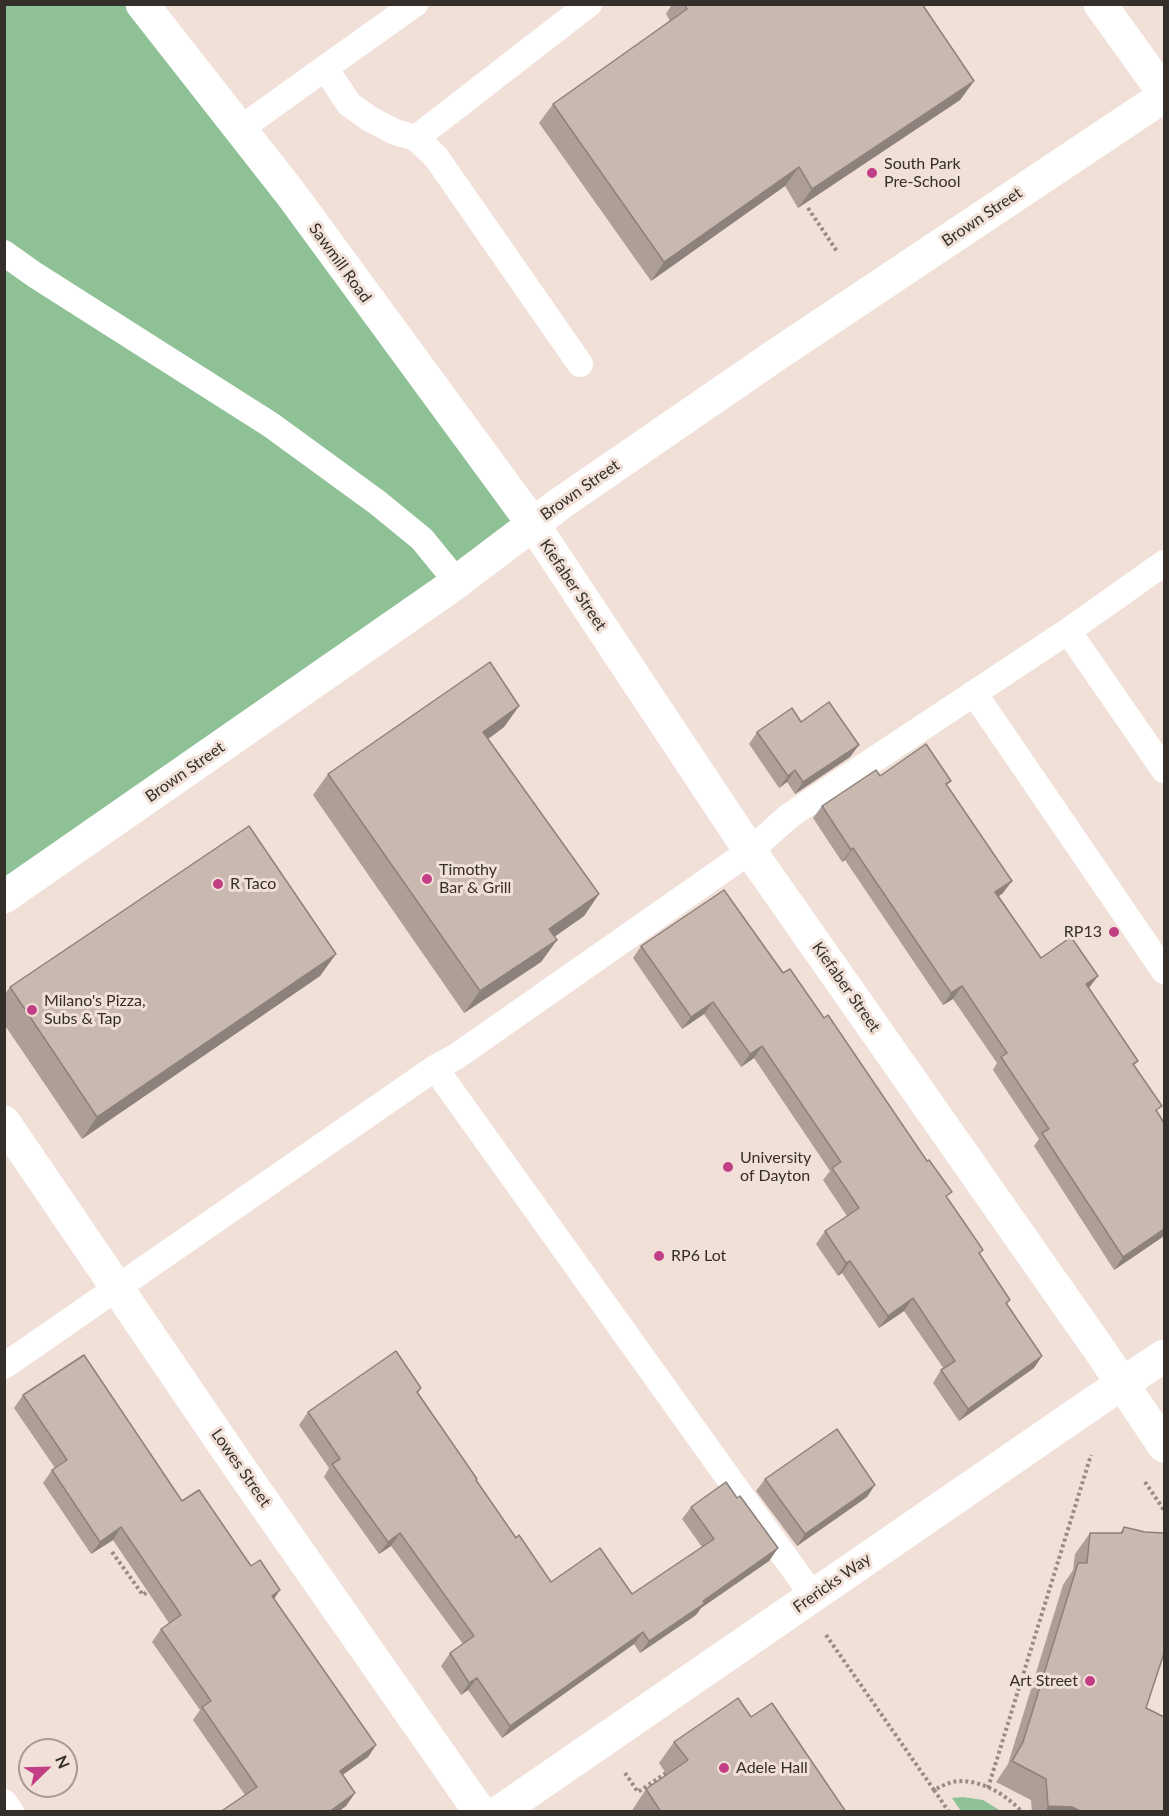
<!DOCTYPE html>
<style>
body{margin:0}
#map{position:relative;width:1169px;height:1816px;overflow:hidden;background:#f1e0d7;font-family:Lato,sans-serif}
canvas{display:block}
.frame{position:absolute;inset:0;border:6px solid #352f2b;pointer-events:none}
.north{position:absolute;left:18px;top:1738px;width:60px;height:60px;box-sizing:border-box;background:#f1e0d7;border:2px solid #a69992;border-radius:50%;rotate:67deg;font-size:16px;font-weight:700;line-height:24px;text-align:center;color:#352f2b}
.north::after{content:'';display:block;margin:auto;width:21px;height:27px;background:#c33f85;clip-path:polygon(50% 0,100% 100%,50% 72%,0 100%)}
</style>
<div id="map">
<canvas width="1169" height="1816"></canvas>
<div class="frame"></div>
<div class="north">N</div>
</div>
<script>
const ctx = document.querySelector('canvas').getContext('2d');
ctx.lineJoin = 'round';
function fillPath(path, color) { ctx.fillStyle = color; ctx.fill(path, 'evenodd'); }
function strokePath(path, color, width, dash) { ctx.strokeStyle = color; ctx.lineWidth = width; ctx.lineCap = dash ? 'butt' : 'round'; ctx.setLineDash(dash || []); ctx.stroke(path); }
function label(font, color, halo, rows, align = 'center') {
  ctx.font = font + ' Lato,sans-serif'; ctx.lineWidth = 6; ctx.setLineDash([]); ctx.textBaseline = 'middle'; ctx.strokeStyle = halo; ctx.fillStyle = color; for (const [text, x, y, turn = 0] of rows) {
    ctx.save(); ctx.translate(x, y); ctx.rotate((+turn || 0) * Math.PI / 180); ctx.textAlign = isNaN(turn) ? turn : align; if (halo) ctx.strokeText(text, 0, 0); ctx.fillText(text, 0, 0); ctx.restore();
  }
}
const green = new Path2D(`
 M 5,5 L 142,5 L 533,524 L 5,897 Z
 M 963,1797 L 983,1800 L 1001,1811 L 961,1811 L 952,1798 Z`);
const path = new Path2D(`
 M 808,208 L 838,253
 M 1145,1482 L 1164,1510
 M 112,1552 L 143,1595 L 151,1589
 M 826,1635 L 934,1790 C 940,1787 946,1784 952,1782 C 977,1777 1006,1794 1022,1812
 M 625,1773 L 638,1792 L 666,1773
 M 988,1788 L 1091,1455
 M 934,1790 L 949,1812`);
const service = new Path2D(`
 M 325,68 L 415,4
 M 240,129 L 325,68 L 349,104 L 370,119 L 395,132 L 416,138 L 436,157 L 580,364
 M 416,138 L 589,4
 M 4,253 L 35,275 L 271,425 L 378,503 L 422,539 L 457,582
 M 1068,631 L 1164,770
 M 974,693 L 1164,971
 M 435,1068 L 813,1596
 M 4,1366 L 435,1068 L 457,1056 L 750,851 L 789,816 L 1068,631 L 1164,563
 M 4,1802 L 11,1812`);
const minor = new Path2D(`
 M 142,4 L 291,194 L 533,524 L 750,851 L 1101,1352 L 1164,1446
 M 1100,4 L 1164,93
 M 4,1122 L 239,1467 L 480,1812
 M 499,1812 L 1096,1401 L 1164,1356`);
const tertiary = new Path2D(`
 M 4,897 L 446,590 L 561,503 L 776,355 L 1164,96`);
const wall = new Path2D(`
 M 672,4 L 922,4 L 974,81 L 960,100 L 798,208 L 785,186 L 651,281 L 539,123 L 553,104 L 670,21 L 666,14 Z
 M 519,706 L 504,727 L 488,739 L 599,894 L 584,916 L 554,937 L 557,940 L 541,962 L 464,1013 L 313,795 L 328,774 Z
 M 801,722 L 850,757 L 795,794 L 787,782 L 779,788 L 749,744 L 757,732 Z
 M 880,776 L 947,786 L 1003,893 L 999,896 L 1041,958 L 1089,988 L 1138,1061 L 1134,1065 L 1157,1112 L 1164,1123 L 1164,1236 L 1114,1270 L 1034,1146 L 1039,1139 L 993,1070 L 997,1063 L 953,999 L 943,1005 L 845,860 L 842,862 L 813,818 L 822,806 Z
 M 724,890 L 947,1198 L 980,1255 L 1010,1300 L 1007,1304 L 1042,1356 L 1034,1368 L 959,1421 L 933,1383 L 941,1370 L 944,1369 L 904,1311 L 879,1328 L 842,1273 L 838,1276 L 816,1244 L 825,1231 L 847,1216 L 823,1180 L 830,1171 L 754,1058 L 741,1067 L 704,1014 L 682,1029 L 633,958 L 641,946 Z
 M 336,954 L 320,976 L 82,1139 L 4,1024 L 4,995 L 10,987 Z
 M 421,1388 L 418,1393 L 477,1479 L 476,1481 L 516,1538 L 551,1582 L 632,1594 L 702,1547 L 682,1519 L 691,1507 L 737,1498 L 778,1548 L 769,1561 L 701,1608 L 696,1615 L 640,1653 L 634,1644 L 502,1738 L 468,1690 L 461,1695 L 441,1666 L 450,1653 L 463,1644 L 391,1546 L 379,1554 L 324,1477 L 329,1468 L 299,1425 L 308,1412 Z
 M 23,1395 L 182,1501 L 274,1599 L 376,1745 L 368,1757 L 342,1775 L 355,1793 L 346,1806 L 338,1812 L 220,1812 L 245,1795 L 193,1720 L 200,1710 L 152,1642 L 161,1629 L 169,1623 L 113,1540 L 91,1554 L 43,1483 L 52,1470 L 55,1468 L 14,1408 Z
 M 765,1479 L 867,1497 L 797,1546 L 756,1491 Z
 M 1124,1527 L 1146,1708 L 1164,1812 L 1032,1812 L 1031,1800 L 996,1782 L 1008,1764 L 1063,1585 L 1073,1570 L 1075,1554 L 1090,1533 L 1120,1533 Z
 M 751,1717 L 846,1812 L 631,1812 L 646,1789 L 667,1775 L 659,1763 L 674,1742 Z`);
const shadedWall = new Path2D(`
 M 974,81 L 960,100 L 798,208 L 812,189 Z
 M 799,167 L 785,186 L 651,281 L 664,262 Z
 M 519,706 L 504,727 L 468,754 L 483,732 Z
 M 859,745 L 850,757 L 795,794 L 803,782 Z
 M 795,770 L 787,782 L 779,788 L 788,776 Z
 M 853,848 L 845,860 L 842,862 L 851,850 Z
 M 1012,881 L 1003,893 L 987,904 L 995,892 Z
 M 599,894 L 584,916 L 534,951 L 549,929 Z
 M 557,940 L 541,962 L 464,1013 L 480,991 Z
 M 336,954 L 320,976 L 82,1139 L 97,1117 Z
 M 1098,976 L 1089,988 L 1086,984 Z
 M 962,986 L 953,999 L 943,1005 L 951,993 Z
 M 713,1002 L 704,1014 L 682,1029 L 691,1017 Z
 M 762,1046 L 754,1058 L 741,1067 L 750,1054 Z
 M 1164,1229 L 1164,1236 L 1114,1270 L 1123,1257 Z
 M 850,1261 L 842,1273 L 838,1276 L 846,1263 Z
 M 913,1298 L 904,1311 L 879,1328 L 888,1316 Z
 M 1042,1356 L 1034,1368 L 959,1421 L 968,1409 Z
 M 875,1485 L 867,1497 L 797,1546 L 805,1534 Z
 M 121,1527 L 113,1540 L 91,1554 L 100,1542 Z
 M 400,1533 L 391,1546 L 379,1554 L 388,1542 Z
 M 778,1548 L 769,1561 L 701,1608 L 696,1615 L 640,1653 L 649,1641 L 703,1601 Z
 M 280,1590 L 272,1602 L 272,1596 Z
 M 643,1632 L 634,1644 L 502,1738 L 510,1726 Z
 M 477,1678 L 468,1690 L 461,1695 L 469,1683 Z
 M 376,1745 L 368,1757 L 331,1783 L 340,1771 Z
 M 355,1793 L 346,1806 L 338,1812 L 329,1812 Z
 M 1048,1806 L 1072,1807 L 1082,1812 L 1045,1812 Z`);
const building = new Path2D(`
 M 685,4 L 922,4 L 974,81 L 812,189 L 799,167 L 664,262 L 553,104 L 687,9 Z
 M 490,662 L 519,706 L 483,732 L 599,894 L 549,929 L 557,940 L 480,991 L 328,774 Z
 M 829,702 L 859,745 L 803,782 L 795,770 L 788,776 L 757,732 L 792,708 L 801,722 Z
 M 926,744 L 951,781 L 946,784 L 1012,881 L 995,892 L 1041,958 L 1071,937 L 1098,976 L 1086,984 L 1138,1061 L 1133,1064 L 1162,1106 L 1156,1110 L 1164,1123 L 1164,1229 L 1123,1257 L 1042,1133 L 1049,1129 L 1001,1057 L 1007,1053 L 962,986 L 951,993 L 853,848 L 851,850 L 822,806 L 876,770 L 880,776 Z
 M 249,826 L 336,954 L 97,1117 L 10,987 Z
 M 724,890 L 783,973 L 790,969 L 824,1018 L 828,1015 L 927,1161 L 929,1160 L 952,1192 L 946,1196 L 983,1250 L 979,1253 L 1010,1300 L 1006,1303 L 1042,1356 L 968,1409 L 941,1370 L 955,1361 L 913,1298 L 888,1316 L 850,1261 L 846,1263 L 825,1231 L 859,1208 L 832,1168 L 841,1162 L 762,1046 L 750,1054 L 713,1002 L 691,1017 L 641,946 Z
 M 396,1351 L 421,1388 L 417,1392 L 477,1479 L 476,1480 L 516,1538 L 519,1535 L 551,1582 L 600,1548 L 632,1594 L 714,1539 L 691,1507 L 726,1482 L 737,1498 L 740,1496 L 778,1548 L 703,1601 L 705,1603 L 649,1641 L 643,1632 L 510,1726 L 477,1678 L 469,1683 L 450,1653 L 474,1636 L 400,1533 L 388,1542 L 332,1464 L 340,1459 L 308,1412 Z
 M 84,1355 L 182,1501 L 199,1490 L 251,1566 L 260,1560 L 280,1590 L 272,1596 L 376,1745 L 340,1771 L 355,1793 L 329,1812 L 220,1812 L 257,1787 L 202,1707 L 211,1701 L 161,1629 L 181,1615 L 121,1527 L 100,1542 L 52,1470 L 67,1460 L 23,1395 Z
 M 837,1429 L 875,1485 L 805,1534 L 765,1479 Z
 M 1124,1527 L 1145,1532 L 1164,1533 L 1164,1653 L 1146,1708 L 1164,1717 L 1164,1812 L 1082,1812 L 1072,1807 L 1048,1806 L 1046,1779 L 1012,1761 L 1023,1742 L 1078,1563 L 1087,1563 L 1090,1533 L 1122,1533 Z
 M 738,1698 L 751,1717 L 772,1703 L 846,1812 L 661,1812 L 646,1789 L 688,1760 L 674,1742 Z`);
const markers = [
 [872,173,6,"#c33f85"],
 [427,879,6,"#c33f85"],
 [218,884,6,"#c33f85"],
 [1114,932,6,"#c33f85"],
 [32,1010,6,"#c33f85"],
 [728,1167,6,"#c33f85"],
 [659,1256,6,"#c33f85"],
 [1090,1681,6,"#c33f85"],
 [724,1768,6,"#c33f85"]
];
const poiNames = [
 ["South Park",884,164],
 ["Pre-School",884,182],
 ["Timothy",439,870],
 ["Bar & Grill",439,888],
 ["R Taco",230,884],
 ["RP13",1102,932,"right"],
 ["Milano's Pizza,",44,1001],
 ["Subs & Tap",44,1019],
 ["University",740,1158],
 ["of Dayton",740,1176],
 ["RP6 Lot",671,1256],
 ["Art Street",1078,1681,"right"],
 ["Adele Hall",736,1768]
];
const streetNames = [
 ["Brown Street",982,217,-34],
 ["Sawmill Road",340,263,54],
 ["Brown Street",580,490,-35],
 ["Kiefaber Street",573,585,56],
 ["Brown Street",185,772,-35],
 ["Kiefaber Street",846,987,55],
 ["Lowes Street",241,1468,55],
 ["Frericks Way",832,1583,-35]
];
fillPath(green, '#8ec196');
strokePath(path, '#978c85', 4, [3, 3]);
strokePath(service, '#fff', 26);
strokePath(minor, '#fff', 33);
strokePath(tertiary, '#fff', 33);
fillPath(wall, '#ad9e97');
fillPath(shadedWall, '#8d817b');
fillPath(building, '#c9b8b0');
strokePath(building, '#8d817b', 1.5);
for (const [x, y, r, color] of markers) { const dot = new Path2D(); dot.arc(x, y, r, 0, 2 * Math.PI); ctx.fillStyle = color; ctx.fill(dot); strokePath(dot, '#f1e0d7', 2); }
label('16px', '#352f2b', '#f1e0d7', poiNames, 'left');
label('16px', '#352f2b', '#f1e0d7', streetNames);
</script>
